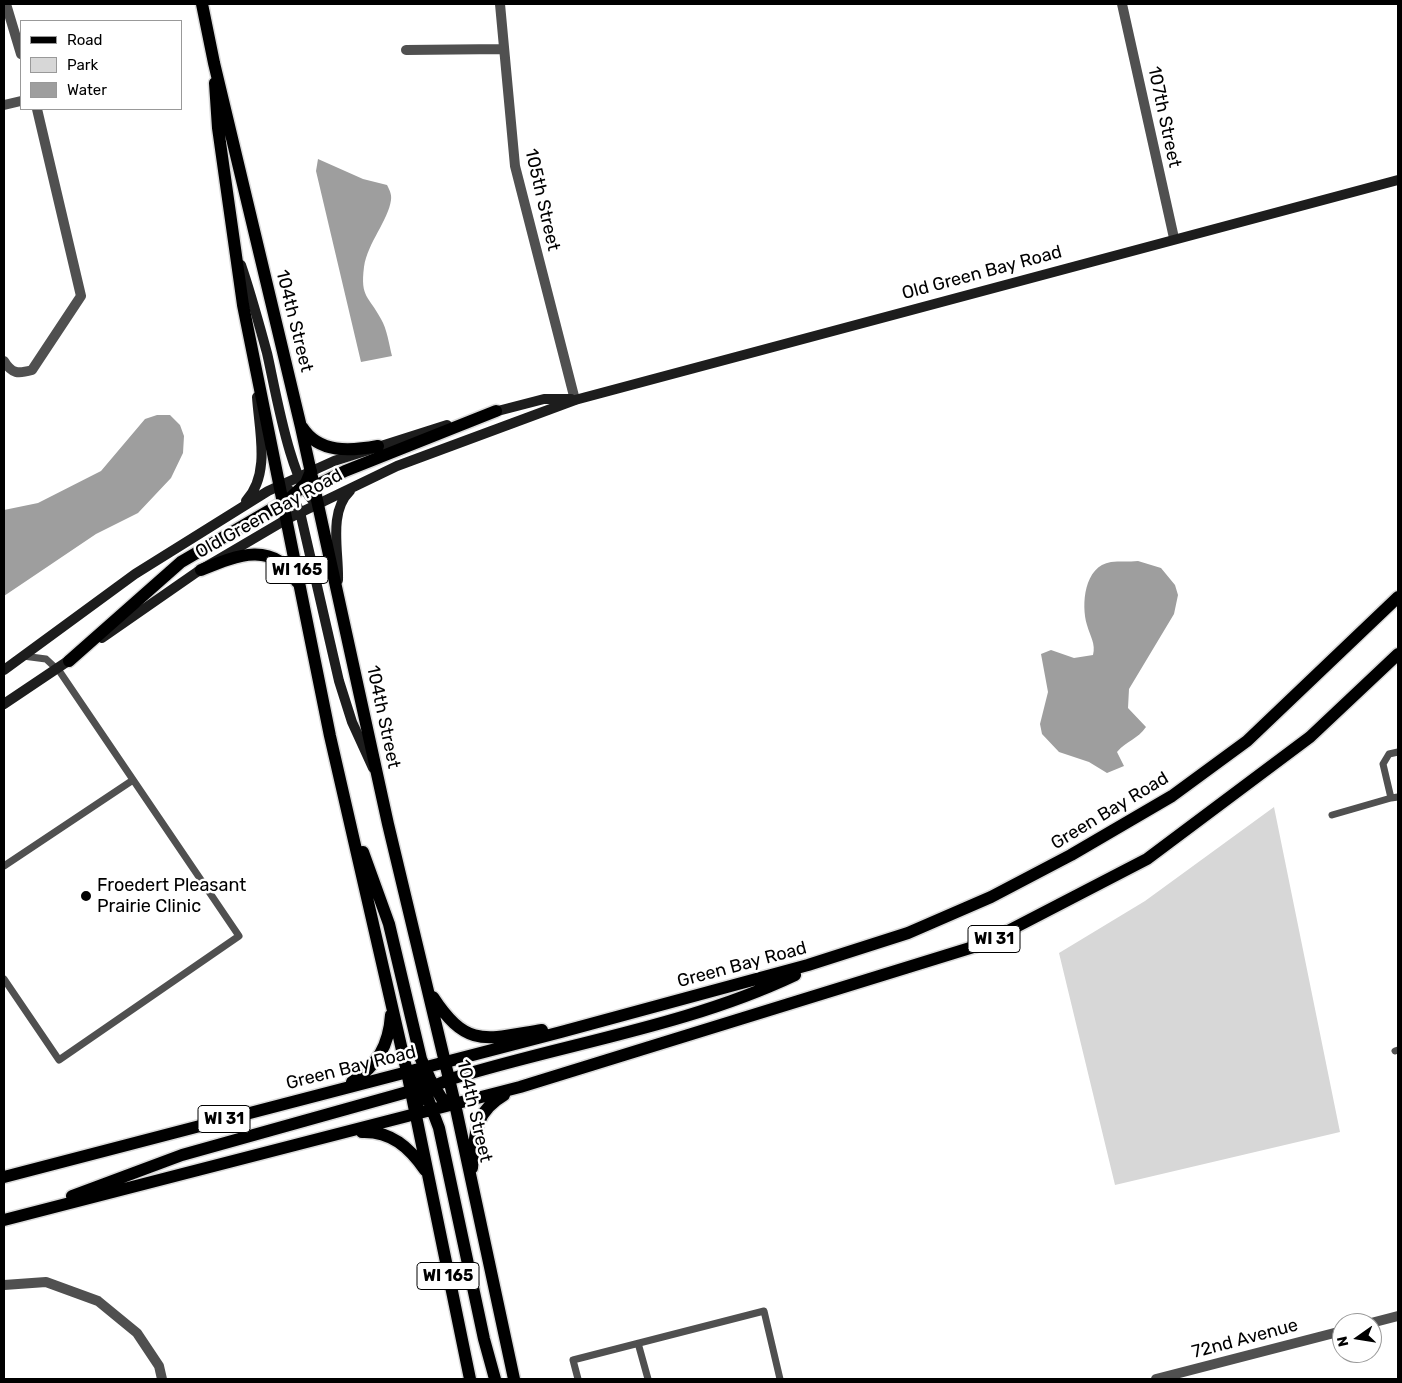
<!DOCTYPE html>
<style>
body{margin:0}
#map{position:relative;width:1402px;height:1383px;overflow:hidden;background:#fff;font-family:Rubik,sans-serif}
canvas{display:block}
.frame{position:absolute;inset:0;border:5px solid #000;pointer-events:none}
.legend{position:absolute;left:20px;top:20px;width:162px;height:90px;box-sizing:border-box;background:#fff;border:1px solid #999;margin:0;padding:6px 9px;list-style:none;font-size:15px;color:#000}
.legend li{display:flex;align-items:center;gap:10px;height:25px}
.legend b{width:25px;border:1px solid #999}
.north{position:absolute;left:1332px;top:1313px;width:50px;height:50px;box-sizing:border-box;background:#fff;border:1px solid #999;border-radius:50%;rotate:257deg;font-size:14px;font-weight:700;line-height:20px;text-align:center;color:#000}
.north::after{content:'';display:block;margin:auto;width:18px;height:22px;background:#000;clip-path:polygon(50% 0,100% 100%,50% 72%,0 100%)}
</style>
<div id="map">
<canvas width="1402" height="1383"></canvas>
<div class="frame"></div>
<ul class="legend">
<li><b style="height:6px;background:#000"></b>Road</li>
<li><b style="height:14px;background:#d7d7d7"></b>Park</li>
<li><b style="height:14px;background:#9e9e9e"></b>Water</li>
</ul>
<div class="north">N</div>
</div>
<script>
const ctx = document.querySelector('canvas').getContext('2d');
ctx.lineJoin = 'round';
function fillPath(path, color) { ctx.fillStyle = color; ctx.fill(path, 'evenodd'); }
function strokePath(path, color, width, dash) { ctx.strokeStyle = color; ctx.lineWidth = width; ctx.lineCap = dash ? 'butt' : 'round'; ctx.setLineDash(dash || []); ctx.stroke(path); }
function label(font, color, halo, rows, align = 'center') {
  ctx.font = font + ' Rubik,sans-serif'; ctx.lineWidth = 5; ctx.setLineDash([]); ctx.textBaseline = 'middle'; ctx.strokeStyle = halo; ctx.fillStyle = color; for (const [text, x, y, turn = 0] of rows) {
    ctx.save(); ctx.translate(x, y); ctx.rotate((+turn || 0) * Math.PI / 180); ctx.textAlign = isNaN(turn) ? turn : align; if (halo) ctx.strokeText(text, 0, 0); ctx.fillText(text, 0, 0); ctx.restore();
  }
}
const green = new Path2D(`
 M 1274,807 L 1340,1132 L 1115,1185 L 1059,953 L 1145,901 Z`);
const water = new Path2D(`
 M 318,159 L 363,179 L 387,185 C 389,189 392,194 391,200 C 388,221 368,242 364,267 C 360,298 369,296 381,319 C 387,329 389,344 392,356 L 361,362 L 316,171 Z
 M 157,415 L 170,415 L 180,425 L 184,436 L 183,453 L 171,478 L 138,513 L 96,534 L 4,596 L 4,510 L 38,503 L 101,471 L 145,419 Z
 M 1138,561 L 1161,568 L 1175,585 L 1178,595 L 1174,614 L 1129,689 L 1128,708 L 1146,727 C 1138,739 1126,741 1117,752 L 1124,766 L 1107,773 L 1089,762 L 1059,752 L 1042,734 L 1040,724 L 1048,692 L 1041,654 L 1051,650 L 1074,658 L 1093,655 C 1096,644 1090,636 1087,625 C 1081,605 1084,566 1111,562 C 1119,561 1129,562 1138,561 Z`);
const lane = new Path2D(`
 M 1398,752 L 1389,754 L 1383,764 L 1391,798 L 1398,797
 M 1332,815 L 1391,798
 M 4,866 L 133,780
 M 4,979 L 59,1060 L 239,936 L 60,672 L 46,659 L 23,656
 M 1395,1051 L 1398,1050
 M 638,1343 L 648,1379
 M 578,1379 L 573,1360 L 764,1311 L 780,1379`);
const street = new Path2D(`
 M 6,4 L 21,54
 M 500,4 L 515,166 L 575,400
 M 1122,4 L 1174,238
 M 406,50 L 504,49
 M 4,105 L 21,101
 M 4,361 C 12,374 18,374 32,370 L 81,296 L 37,109
 M 4,1285 L 46,1282 L 98,1301 L 137,1333 L 159,1366 L 162,1379
 M 1371,1323 L 1398,1316
 M 1156,1379 L 1342,1331`);
const secondary = new Path2D(`
 M 241,265 C 251,294 259,324 267,353 C 274,382 292,493 318,504
 M 490,413 L 544,399 L 571,399
 M 279,485 L 289,490 L 300,512 L 339,681 L 352,722 L 373,768
 M 246,501 C 271,474 259,430 257,397
 M 338,580 C 339,552 328,512 350,491
 M 102,638 L 197,572 L 287,519 L 397,466 L 575,400 L 1398,180
 M 4,670 L 135,574 L 268,491 L 334,461 L 447,425
 M 4,704 L 74,657`);
const primary = new Path2D(`
 M 202,4 L 214,63 L 301,427 L 388,824 L 455,1104 L 514,1379
 M 215,83 L 218,128 L 243,305 L 330,736 L 407,1072 L 470,1379
 M 302,427 C 319,454 351,451 378,446
 M 309,489 L 345,471 L 496,411
 M 201,570 C 235,556 274,539 297,582
 M 69,661 L 181,562 L 289,499 L 306,483 L 311,471
 M 363,852 L 389,924 L 421,1059 L 430,1079 L 442,1099 L 455,1104
 M 433,997 C 467,1049 486,1039 542,1030
 M 407,1072 L 414,1074 L 422,1083 L 439,1128 L 484,1339 L 495,1379
 M 352,1082 C 377,1066 389,1045 391,1015
 M 416,1110 C 419,1090 437,1084 454,1078 C 568,1043 687,1026 795,975
 M 362,1132 C 391,1131 409,1147 425,1170
 M 472,1168 C 475,1136 473,1113 504,1095
 M 4,1177 L 561,1032 L 808,965 L 908,933 L 991,897 L 1071,855 L 1172,796 L 1247,741 L 1398,597
 M 72,1196 L 182,1155 L 418,1089
 M 4,1220 L 520,1087 L 983,944 L 1147,859 L 1310,737 L 1398,654`);
const markers = [
 [86,896,6,"#000"]
];
const shields = [
 [297,570,62],
 [994,939,52],
 [224,1119,52],
 [448,1276,62]
];
const shieldNames = [
 ["WI 165",297,570],
 ["WI 31",994,939],
 ["WI 31",224,1119],
 ["WI 165",448,1276]
];
const streetNames = [
 ["107th Street",1164,117,78],
 ["105th Street",542,200,77],
 ["Old Green Bay Road",982,273,-15],
 ["104th Street",294,321,76],
 ["Old Green Bay Road",269,514,-29],
 ["104th Street",383,717,78],
 ["Green Bay Road",1110,811,-31],
 ["Green Bay Road",742,965,-15],
 ["Green Bay Road",351,1068,-14],
 ["104th Street",474,1111,77],
 ["72nd Avenue",1245,1339,-15]
];
const poiNames = [
 ["Froedert Pleasant",97,886],
 ["Prairie Clinic",97,907]
];
fillPath(green, '#d7d7d7');
fillPath(water, '#9e9e9e');
strokePath(primary, '#dbdbdb', 15);
strokePath(lane, '#505050', 7);
strokePath(street, '#505050', 10);
strokePath(secondary, '#1d1d1d', 10);
strokePath(primary, '#000', 12);
for (const [x, y, r, color] of markers) { const dot = new Path2D(); dot.arc(x, y, r, 0, 2 * Math.PI); ctx.fillStyle = color; ctx.fill(dot); strokePath(dot, '#fff', 2); }
for (const [x, y, w] of shields) { const box = new Path2D(); box.roundRect(x - w / 2, y - 13.5, w, 27, 4); ctx.fillStyle = '#fff'; ctx.fill(box); strokePath(box, '#000', 1); }
label('bold 16px', '#000', null, shieldNames);
label('18px', '#000', '#fff', streetNames);
label('18px', '#000', '#fff', poiNames, 'left');
</script>
